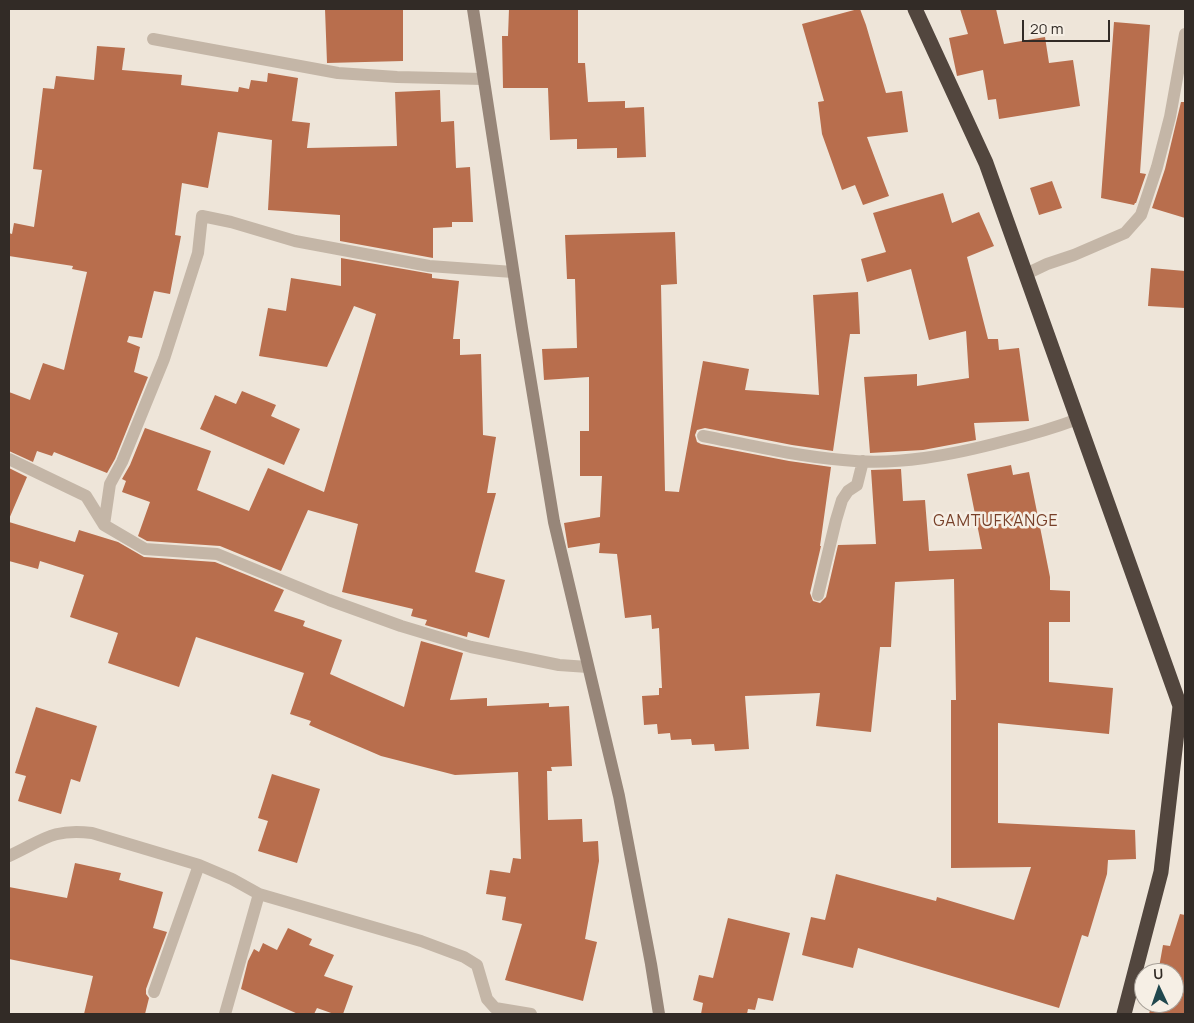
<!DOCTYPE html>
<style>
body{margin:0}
#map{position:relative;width:1194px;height:1023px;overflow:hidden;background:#eee5d9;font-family:Manrope,sans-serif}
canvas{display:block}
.frame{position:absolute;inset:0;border:10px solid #322b26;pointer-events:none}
.north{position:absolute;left:1134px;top:963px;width:50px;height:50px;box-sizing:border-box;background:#f6efe5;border:1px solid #a8a199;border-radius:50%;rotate:357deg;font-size:14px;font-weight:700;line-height:20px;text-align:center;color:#322b26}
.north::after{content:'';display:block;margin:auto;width:18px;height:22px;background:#21484e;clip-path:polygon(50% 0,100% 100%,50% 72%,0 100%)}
.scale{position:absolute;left:1022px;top:20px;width:88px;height:22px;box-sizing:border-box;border:2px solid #322b26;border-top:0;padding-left:6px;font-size:15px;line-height:18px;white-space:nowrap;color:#322b26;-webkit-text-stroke:4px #f6efe5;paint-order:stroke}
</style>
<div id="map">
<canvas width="1194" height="1023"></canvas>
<div class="frame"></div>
<div class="north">U</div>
<div class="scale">20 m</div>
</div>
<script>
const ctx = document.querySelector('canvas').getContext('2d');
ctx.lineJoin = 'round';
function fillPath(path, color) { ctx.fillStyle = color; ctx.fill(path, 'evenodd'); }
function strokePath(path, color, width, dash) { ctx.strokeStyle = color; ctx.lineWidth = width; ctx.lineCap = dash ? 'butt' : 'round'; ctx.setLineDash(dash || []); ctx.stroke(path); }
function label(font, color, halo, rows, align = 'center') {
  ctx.font = font + ' Manrope,sans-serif'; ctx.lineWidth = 5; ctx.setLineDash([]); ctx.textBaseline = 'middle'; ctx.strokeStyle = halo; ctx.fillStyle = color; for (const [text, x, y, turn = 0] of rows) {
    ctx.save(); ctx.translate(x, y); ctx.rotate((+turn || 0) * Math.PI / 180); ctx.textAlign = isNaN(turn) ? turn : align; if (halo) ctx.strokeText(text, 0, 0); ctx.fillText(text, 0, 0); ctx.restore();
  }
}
const building = new Path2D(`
 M 325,9 L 403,9 L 403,61 L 327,63 Z
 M 509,9 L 578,9 L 578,63 L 585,63 L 588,102 L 625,101 L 625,108 L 644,107 L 646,157 L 617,158 L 617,148 L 577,149 L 577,139 L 550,140 L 548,88 L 503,88 L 502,36 L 508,36 Z
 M 858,9 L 860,9 L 866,25 L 886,93 L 902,91 L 908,132 L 867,137 L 889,196 L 863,205 L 855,185 L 842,190 L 822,134 L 818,102 L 824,101 L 802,24 Z
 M 960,9 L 996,9 L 1004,44 L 1045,37 L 1049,63 L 1073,60 L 1080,106 L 999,119 L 996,99 L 988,100 L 983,70 L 957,76 L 949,38 L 968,34 Z
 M 1114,22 L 1150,25 L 1140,173 L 1146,174 L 1136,203 L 1135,203 L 1134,205 L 1101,198 Z
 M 97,46 L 125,48 L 122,70 L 182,75 L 181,85 L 238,92 L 239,87 L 249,89 L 251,80 L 267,82 L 268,73 L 298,78 L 292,121 L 310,123 L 307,148 L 397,146 L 395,92 L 440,90 L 441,122 L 454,121 L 456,168 L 470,167 L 473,222 L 452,222 L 452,227 L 433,228 L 433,258 L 340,241 L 340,215 L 268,210 L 272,140 L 218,132 L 208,188 L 182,183 L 175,235 L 181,236 L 170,294 L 154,291 L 142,338 L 129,336 L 127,342 L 140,347 L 134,372 L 148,377 L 115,459 L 107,473 L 54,452 L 52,456 L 37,451 L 33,462 L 9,451 L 9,392 L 30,400 L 43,363 L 64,370 L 87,272 L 72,269 L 73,266 L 9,256 L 9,233 L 12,234 L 14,223 L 34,227 L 42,170 L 33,169 L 43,88 L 54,89 L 56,76 L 94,80 Z
 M 1181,102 L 1185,102 L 1185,218 L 1152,208 L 1165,169 Z
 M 1052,181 L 1062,208 L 1039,215 L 1030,188 Z
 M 943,193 L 952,223 L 979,212 L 994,246 L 967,257 L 988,339 L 998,339 L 999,350 L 1019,348 L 1029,421 L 974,423 L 976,440 L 923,450 L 870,453 L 864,377 L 917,374 L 917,386 L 969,378 L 966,331 L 929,340 L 911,269 L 867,282 L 861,259 L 886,252 L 873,213 Z
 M 675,232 L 677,284 L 661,285 L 665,491 L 679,492 L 703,361 L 749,369 L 745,390 L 819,395 L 813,295 L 858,292 L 860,334 L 850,334 L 833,451 L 792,445 L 705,428 L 697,430 L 695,435 L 697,442 L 701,444 L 789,461 L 831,467 L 820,546 L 821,546 L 810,593 L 813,601 L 820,603 L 826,597 L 838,545 L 876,544 L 871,470 L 901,469 L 903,501 L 925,500 L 929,551 L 982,549 L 967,474 L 1011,465 L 1013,475 L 1029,472 L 1050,577 L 1050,590 L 1070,591 L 1070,622 L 1049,622 L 1049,682 L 1113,688 L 1109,734 L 998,723 L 998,823 L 1135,830 L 1136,859 L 1108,860 L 1107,874 L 1088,937 L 1082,935 L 1059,1008 L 858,948 L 853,968 L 802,955 L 811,917 L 825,920 L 836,874 L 936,901 L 937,897 L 1014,920 L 1031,867 L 951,868 L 951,700 L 956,700 L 954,579 L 895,582 L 891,647 L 880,647 L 871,732 L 816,726 L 820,693 L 745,696 L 749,749 L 715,751 L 714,744 L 692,745 L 691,739 L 671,740 L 670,733 L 658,734 L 657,724 L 644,725 L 642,696 L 659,695 L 659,688 L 662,688 L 659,628 L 652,629 L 651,615 L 625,618 L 617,554 L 599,553 L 600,543 L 568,548 L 564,523 L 600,517 L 602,476 L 580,476 L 580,431 L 589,431 L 589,377 L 544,380 L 542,349 L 577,348 L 575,279 L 567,279 L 565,235 Z
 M 341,258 L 432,274 L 432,278 L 459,281 L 453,339 L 460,339 L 460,355 L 481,354 L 483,435 L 496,437 L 487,493 L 496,493 L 475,572 L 505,580 L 489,638 L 468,632 L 467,637 L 425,625 L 427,620 L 411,616 L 413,609 L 342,592 L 358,524 L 308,510 L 281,571 L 220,546 L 147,541 L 138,536 L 150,502 L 122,492 L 126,481 L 122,479 L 130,465 L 145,428 L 211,451 L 197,490 L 249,511 L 268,468 L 324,492 L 376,314 L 354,306 L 327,367 L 259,356 L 268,308 L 286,311 L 291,278 L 341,286 Z
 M 1151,268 L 1185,271 L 1185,308 L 1148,306 Z
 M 242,391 L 276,405 L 271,416 L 300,429 L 284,465 L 200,429 L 215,395 L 236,404 Z
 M 9,468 L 27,477 L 9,519 Z
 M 9,522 L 75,542 L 79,530 L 118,542 L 144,557 L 215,562 L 284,590 L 274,611 L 305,621 L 303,626 L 342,640 L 330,674 L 404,707 L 421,641 L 463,653 L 450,700 L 487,698 L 487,706 L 549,703 L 549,707 L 569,706 L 572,766 L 551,767 L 552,771 L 547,771 L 548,820 L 582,819 L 583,842 L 598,841 L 599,861 L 585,939 L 597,942 L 583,1001 L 505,980 L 522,924 L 502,920 L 506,897 L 486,894 L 490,870 L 510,873 L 513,858 L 521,859 L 518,772 L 455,775 L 381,756 L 309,725 L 311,721 L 290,714 L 304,673 L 196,637 L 179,687 L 108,663 L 118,633 L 70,617 L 84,575 L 40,561 L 38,569 L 9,561 Z
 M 36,707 L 97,726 L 80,782 L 71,779 L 61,814 L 18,801 L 26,776 L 15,773 Z
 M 272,774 L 320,789 L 297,863 L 258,851 L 268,821 L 258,818 Z
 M 75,863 L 121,873 L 119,880 L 163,892 L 153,928 L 167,932 L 146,989 L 146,994 L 149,998 L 145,1014 L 84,1014 L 93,976 L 9,959 L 9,887 L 67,898 Z
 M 1180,914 L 1185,915 L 1185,1014 L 1149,1014 L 1152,1003 L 1174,1003 L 1174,973 L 1158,973 L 1163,945 L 1170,946 Z
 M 728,918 L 790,933 L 773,1001 L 758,998 L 755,1010 L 748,1009 L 747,1014 L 701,1014 L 703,1003 L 693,1000 L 699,975 L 713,978 Z
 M 288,928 L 312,939 L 309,945 L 334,955 L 324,976 L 353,986 L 343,1014 L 334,1014 L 317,1008 L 314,1014 L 298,1014 L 241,989 L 248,961 L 254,949 L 259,952 L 263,943 L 277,950 Z`);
const street = new Path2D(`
 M 153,39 L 338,73 L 397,77 L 483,79
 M 1026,274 L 1047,264 L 1074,255 L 1125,233 L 1141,215 L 1157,167 L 1170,117 L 1185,34
 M 703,436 C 749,445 796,456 843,460 C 897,466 952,455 1005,441 C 1030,435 1054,428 1078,419
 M 9,459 L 86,496 L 104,525 L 110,484 L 122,462 L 164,359 L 198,253 L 202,216 L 231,222 L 295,241 L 429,266 L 513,272
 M 104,525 L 145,549 L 217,554 L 329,600 L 401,626 L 471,647 L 559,665 L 588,667
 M 818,595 L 836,520 L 842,500 L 848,491 L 857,485 L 863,461
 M 9,856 C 42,841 52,828 92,833 L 199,865 L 232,879 L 259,894 L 421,941 L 464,957 L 477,965 L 487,999 L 495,1008 L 531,1014
 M 154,992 L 199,865
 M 225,1014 L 259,894`);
const secondary = new Path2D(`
 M 473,9 L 522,328 L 554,522 L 619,796 L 651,964 L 659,1014`);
const highway = new Path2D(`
 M 915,9 L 986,163 L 1180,706 L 1161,872 L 1124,1014`);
const quarterNames = [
 ["GAMTUFKANGE",996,522]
];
fillPath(building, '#b86e4d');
strokePath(street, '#c4b6a7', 12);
strokePath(secondary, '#978679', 12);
strokePath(highway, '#52463e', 15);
ctx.letterSpacing = '1px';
label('16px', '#774029', '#f6efe5', quarterNames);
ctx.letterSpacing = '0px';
</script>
